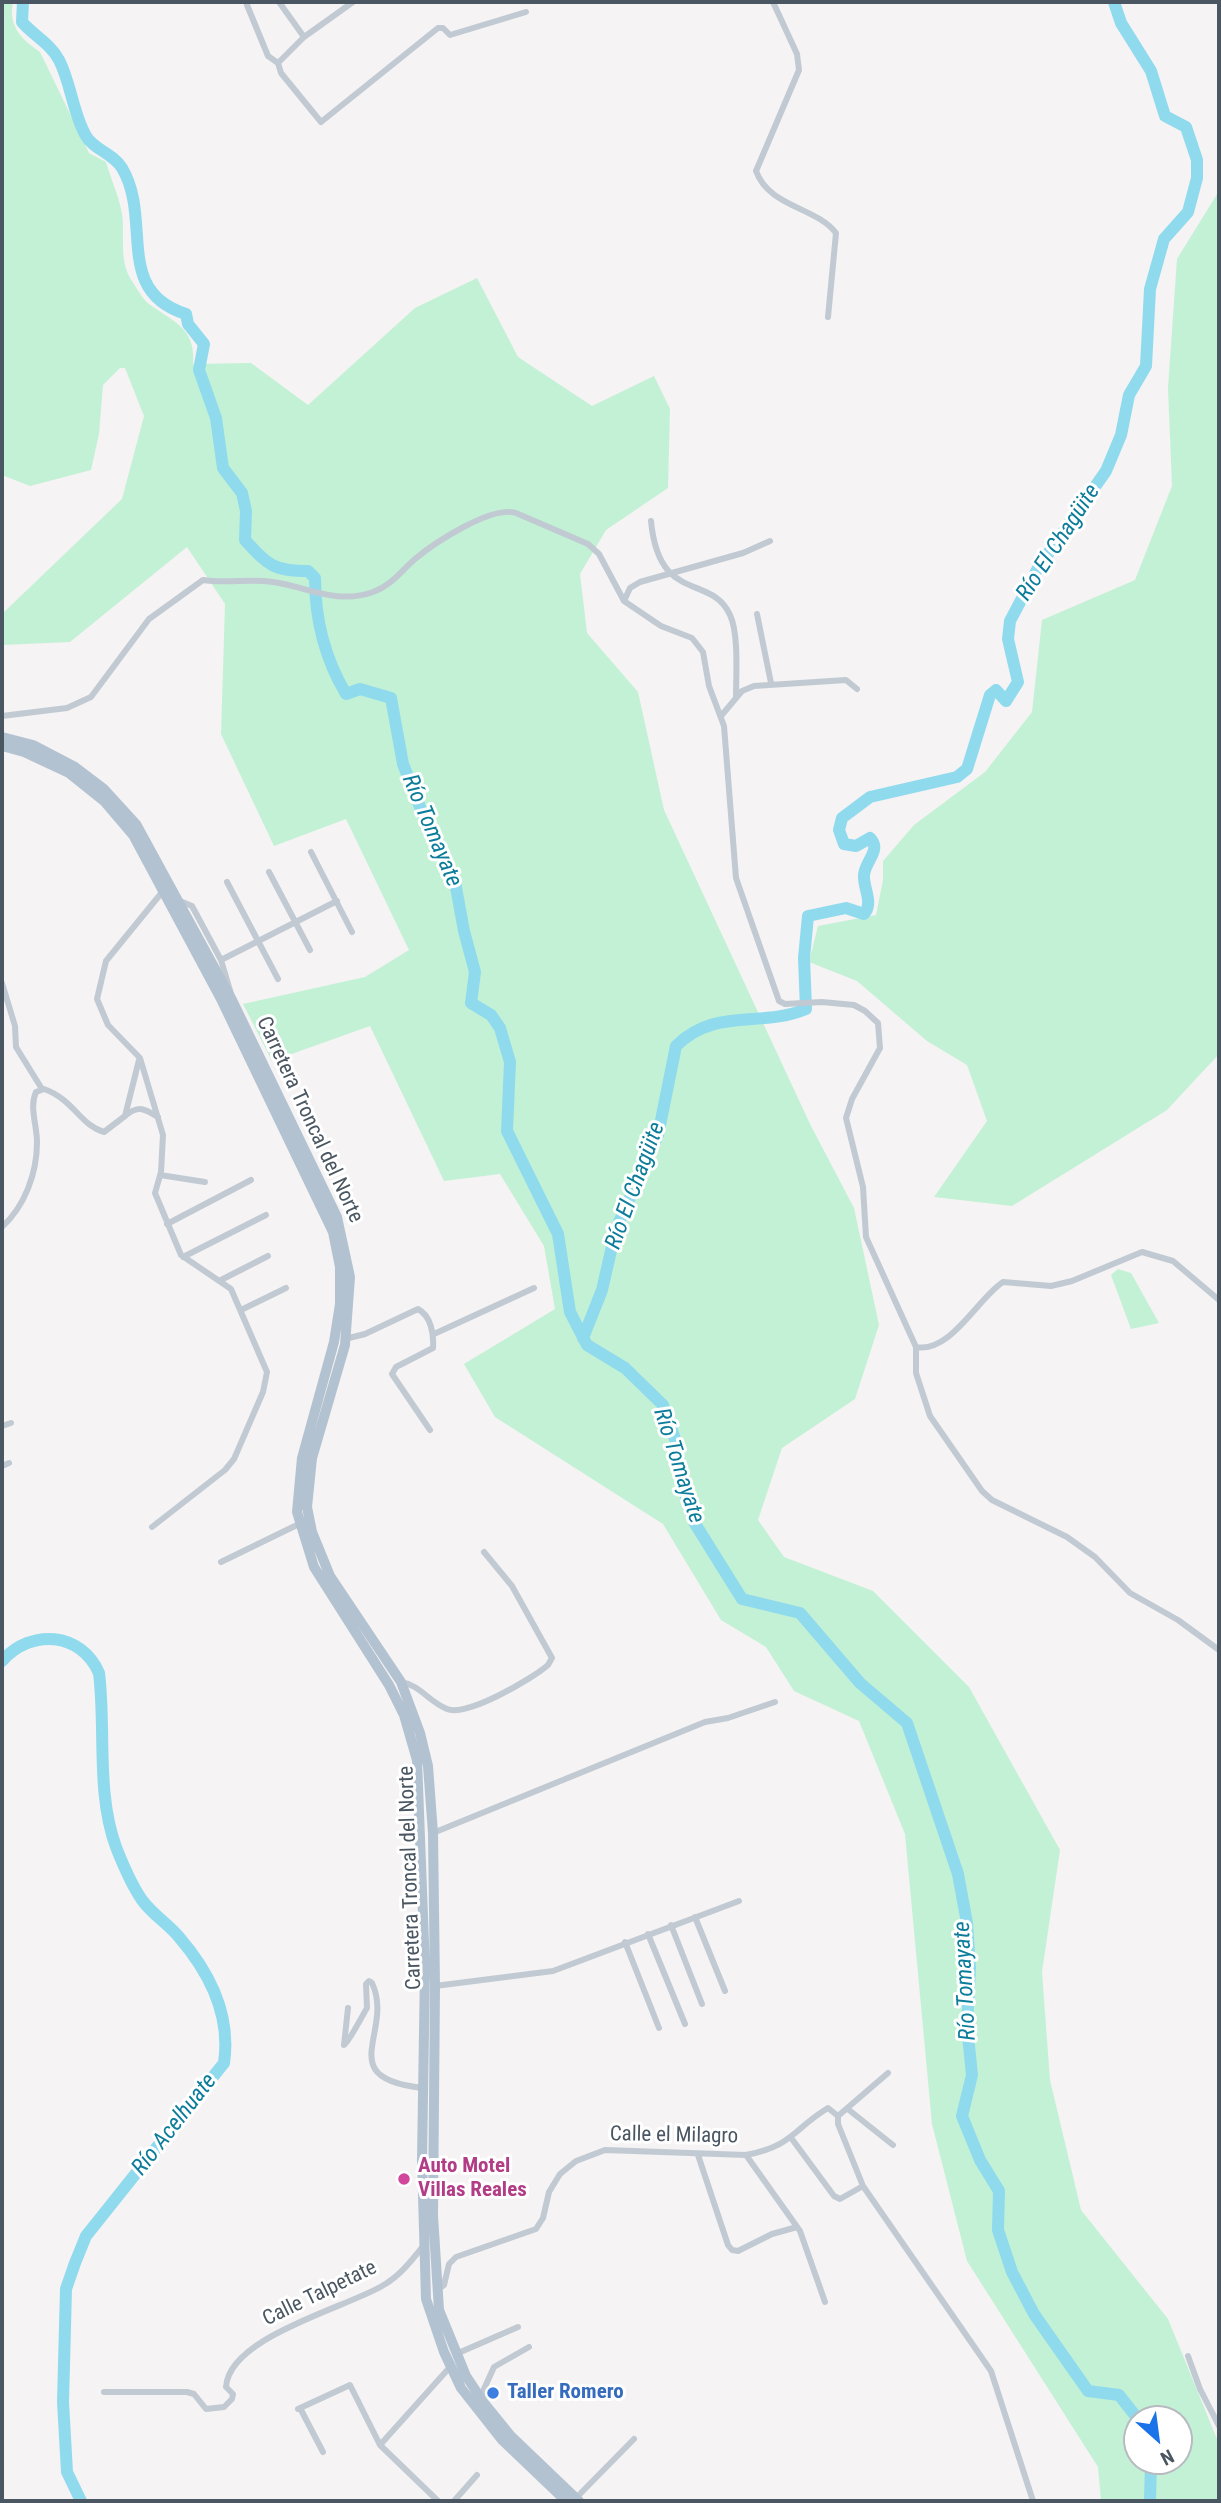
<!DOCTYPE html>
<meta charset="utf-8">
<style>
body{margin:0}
#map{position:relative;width:1221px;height:2503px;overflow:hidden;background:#f5f3f3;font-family:"Roboto Condensed",sans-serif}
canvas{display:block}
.frame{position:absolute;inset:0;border:4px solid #4a5661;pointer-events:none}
.north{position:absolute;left:1123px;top:2405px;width:70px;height:70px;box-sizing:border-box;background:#fff;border:2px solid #b7bbc0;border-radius:50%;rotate:152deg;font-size:19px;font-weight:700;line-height:28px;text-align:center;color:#4a5661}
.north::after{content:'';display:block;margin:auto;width:24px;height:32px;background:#1a73e8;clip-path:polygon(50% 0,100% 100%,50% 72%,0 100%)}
</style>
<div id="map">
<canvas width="1221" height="2503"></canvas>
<div class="frame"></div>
<div class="north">N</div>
</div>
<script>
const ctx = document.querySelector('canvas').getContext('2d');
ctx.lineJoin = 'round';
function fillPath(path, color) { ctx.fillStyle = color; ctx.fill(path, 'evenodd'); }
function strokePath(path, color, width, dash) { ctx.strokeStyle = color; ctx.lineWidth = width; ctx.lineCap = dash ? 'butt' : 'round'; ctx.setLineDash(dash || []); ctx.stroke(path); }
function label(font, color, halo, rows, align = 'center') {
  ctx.font = font + ' "Roboto Condensed",sans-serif'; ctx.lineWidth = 6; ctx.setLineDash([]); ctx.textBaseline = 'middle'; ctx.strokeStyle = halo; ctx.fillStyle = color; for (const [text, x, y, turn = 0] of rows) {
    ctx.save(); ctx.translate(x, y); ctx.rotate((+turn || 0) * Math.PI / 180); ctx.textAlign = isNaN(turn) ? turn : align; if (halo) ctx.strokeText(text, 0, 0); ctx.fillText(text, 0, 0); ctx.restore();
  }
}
const green = new Path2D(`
 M 2,2 L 13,2 C 8,26 21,39 40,52 L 89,153 L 106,162 C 111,179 119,197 122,214 C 125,236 119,257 130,278 C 135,285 142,299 149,304 C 174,322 196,328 193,364 L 251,363 L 308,405 L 415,308 L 477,278 L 518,357 L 592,406 L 654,376 L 670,409 L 668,488 L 606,530 L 580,574 L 587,633 L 638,692 L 664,810 L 810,1124 L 854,1208 L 879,1325 L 855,1399 L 782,1448 L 758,1520 L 784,1557 L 873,1591 L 969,1687 L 1060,1850 L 1042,1972 L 1050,2080 L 1081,2210 L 1168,2319 L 1219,2444 L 1219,2501 L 1101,2501 L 1098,2467 L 967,2261 L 932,2124 L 905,1834 L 859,1721 L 794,1691 L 766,1647 L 721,1620 L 663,1524 L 495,1417 L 464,1364 L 555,1309 L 544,1246 L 500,1174 L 444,1181 L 370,1026 L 272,1061 L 243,1004 L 365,977 L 409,950 L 346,819 L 274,846 L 221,734 L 225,604 L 187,547 L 70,642 L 2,645 L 2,614 L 122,499 L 144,416 L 125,368 L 120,368 L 103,385 L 99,434 L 91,470 L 30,486 L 2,475 ZM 1137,2419 L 1179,2419 L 1179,2461 L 1137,2461 Z
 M 1219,191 L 1219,1054 L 1167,1110 L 1012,1206 L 934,1197 L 987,1121 L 967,1065 L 927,1041 L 857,981 L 809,962 L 818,926 L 876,915 L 883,880 L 883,861 L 914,825 L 985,772 L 1032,712 L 1042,620 L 1135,580 L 1172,486 L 1168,388 L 1177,259 Z
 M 1118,1269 L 1131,1273 L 1159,1323 L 1131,1329 L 1111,1275 Z`);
const river = new Path2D(`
 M 23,2 L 22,22 C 34,36 50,43 59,60 C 71,83 73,114 86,136 C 94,150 113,153 122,168 C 153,220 113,291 186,314 L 188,324 L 204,344 L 199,370 L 216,418 L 223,468 L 242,493 L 246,511 L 245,540 C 268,565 273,571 308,571 L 315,578 C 315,620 324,657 346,694 L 360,689 L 391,698 L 403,764 L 433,840 L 455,882 L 464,931 L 475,972 L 471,1003 L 491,1015 L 500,1028 L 510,1062 L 507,1131 L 558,1234 L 570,1312 L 587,1345 L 625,1368 L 663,1405 L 676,1442 L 682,1485 L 694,1522 L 742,1599 L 800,1613 L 860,1683 L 907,1723 L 958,1874 L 967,1923 L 970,1968 L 967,2026 L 972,2075 L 962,2116 L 980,2160 L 999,2191 L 998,2230 L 1012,2272 L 1034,2314 L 1088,2391 L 1119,2395 L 1138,2419
 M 583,1338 L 602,1290 L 616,1229 L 658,1135 L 676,1046 C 715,1007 761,1028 806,1009 L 804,958 L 808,916 L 846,908 L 864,914 C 874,903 863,888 864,875 C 865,861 882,850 870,838 L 856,846 L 844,844 L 839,830 L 842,818 L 870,797 L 957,777 L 967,769 L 990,695 L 996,690 L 1006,701 L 1018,682 L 1008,639 L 1010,621 L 1038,568 L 1106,471 L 1121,435 L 1129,395 L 1146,366 L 1150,289 L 1164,239 L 1188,212 L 1197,178 L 1197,160 L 1186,127 L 1165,116 L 1151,71 L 1121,23 L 1114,2
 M 2,1661 C 31,1628 81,1632 99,1673 C 106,1729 96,1793 116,1847 C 123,1865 131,1884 142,1900 C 152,1914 168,1924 179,1937 C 210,1973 231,2016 224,2063 L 86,2236 L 75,2263 L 66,2289 L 63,2402 L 67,2472 L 81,2501
 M 1150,2501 L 1151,2461`);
const street = new Path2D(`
 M 279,2 L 304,37
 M 773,2 L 797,54 L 799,70 L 756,171 C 769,207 816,207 836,233 L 828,317
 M 247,5 L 268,56 L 278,63 L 281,73 L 321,122 L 438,28 L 443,28 L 450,35 L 526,12
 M 278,63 L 304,37 L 353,2
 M 651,521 C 659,605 711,573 730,615 C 739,634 736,675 736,697
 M 624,601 L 630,588 L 640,582 L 743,553 L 770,541
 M 757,614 L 771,683
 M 2,716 L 67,708 L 91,697 L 149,619 L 203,580 C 227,584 250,578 273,582 C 308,587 337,605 373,592 C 392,585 401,571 415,559 C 434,543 492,505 516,513 L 588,544 L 599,554 L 624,601 L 661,626 L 692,638 L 703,652 L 709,686 L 724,726 L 736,878 L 779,1001 L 785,1004 L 822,1002 L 854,1005 L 865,1011 L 878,1023 L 880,1048 L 852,1099 L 846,1118 L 863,1187 L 866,1237 L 916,1347 L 916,1373 L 930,1416 L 982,1491 L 992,1500 L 1067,1537 L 1095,1557 L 1130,1593 L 1178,1620 L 1219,1650
 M 721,716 L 742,691 L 754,686 L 846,680 L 857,689
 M 311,852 L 352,932
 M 269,872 L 310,950
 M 227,882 L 278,979
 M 180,901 L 192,906 L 221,960 L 232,997
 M 221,960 L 337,901
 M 2,983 L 15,1026 L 16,1047 L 42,1089
 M 126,1115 C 139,1105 145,1109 158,1117
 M 160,1175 L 205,1182
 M 167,1224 L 251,1180
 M 2,1227 C 25,1206 37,1173 37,1142 C 37,1125 29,1107 36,1092 L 44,1089 C 73,1099 81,1126 104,1132 L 125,1116 L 139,1060
 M 183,1257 L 266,1215
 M 219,1281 L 268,1256
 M 241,1310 L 286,1288
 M 434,1334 L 534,1288
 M 345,1339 L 365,1334 L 418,1309 C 431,1316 434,1334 433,1348 L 396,1367 L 392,1374 L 430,1430
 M 916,1347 C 950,1354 978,1298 1003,1282 L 1051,1286 L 1072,1281 L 1142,1252 L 1173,1261 L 1219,1300
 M 2,1426 L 11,1423
 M 2,1466 L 9,1463
 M 152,1527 L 225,1470 L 234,1459 L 263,1392 L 267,1372 L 231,1289 L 181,1255 L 155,1193 L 161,1172 L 163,1135 L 140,1058 L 108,1025 L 97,999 L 106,961 L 163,891
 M 221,1562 L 299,1524
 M 401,1682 C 420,1685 429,1702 447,1709 C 467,1717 532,1679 548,1665 L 552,1658 L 512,1586 L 484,1552
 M 433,1833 L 705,1722 L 728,1718 L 775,1702
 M 695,1917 L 725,1991
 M 671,1925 L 702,2004
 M 648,1934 L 685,2024
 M 625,1942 L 659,2028
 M 435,1986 L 553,1971 L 739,1901
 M 348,2008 L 344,2045 C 349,2042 362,2016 367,2008 L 366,1984 L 369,1981 L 372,1983 C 395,2032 331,2078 423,2088
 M 849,2110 L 893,2145
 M 838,2116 L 838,2124 L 863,2186 L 991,2371 L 1033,2501
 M 838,2116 L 888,2073
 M 792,2139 L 834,2196 L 840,2199 L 863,2186
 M 698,2155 L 728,2245 L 732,2250 L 738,2251 L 772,2234 L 797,2227
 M 746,2155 L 800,2231 L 825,2302
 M 437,2290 L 444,2285 L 449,2264 L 456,2257 L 536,2229 L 543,2218 L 549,2192 L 560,2174 L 576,2161 L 605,2150 L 746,2155 C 793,2146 793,2129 828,2108 L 838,2116
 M 456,2354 L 518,2327
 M 1188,2356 L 1200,2389 L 1219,2426
 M 104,2392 L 187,2392 L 194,2394 L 206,2409 L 224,2407 L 232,2399 L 233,2394 L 226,2387 C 229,2337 345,2308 382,2286 C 400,2276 412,2260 424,2245
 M 484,2401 L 484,2389 L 494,2367 L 529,2347
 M 300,2408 L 323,2452
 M 298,2409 L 350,2385 L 380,2445 L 438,2501
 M 380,2445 L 450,2367
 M 576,2498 L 634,2439
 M 454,2501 L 477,2475`);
const primary = new Path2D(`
 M 2,737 L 33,745 L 75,767 L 104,789 L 136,824 L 232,1000 L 337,1217 L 350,1277 L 345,1345 L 312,1458 L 307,1507 L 312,1532 L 330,1576 L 401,1682 L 420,1733 L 428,1766 L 433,1833 L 435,1986 L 433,2215 L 439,2310 L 466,2376 L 484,2403 L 510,2435 L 579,2501
 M 2,746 L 24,752 L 69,773 L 104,801 L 133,835 L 222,1001 L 333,1232 L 340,1267 L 340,1304 L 334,1342 L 302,1458 L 297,1512 L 314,1567 L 389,1685 L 404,1715 L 417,1760 L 425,1968 L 422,2160 L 426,2299 L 444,2352 L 461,2388 L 502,2440 L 566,2501`);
const markers = [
 [404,2179,7,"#d1479c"],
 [493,2393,7,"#3f7fe0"]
];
const streetNames = [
 ["Carretera Troncal del Norte",309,1120,65],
 ["Carretera Troncal del Norte",411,1878,-92],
 ["Calle el Milagro",674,2136,1],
 ["Calle Talpetate",320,2294,-26]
];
const hotelNames = [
 ["Auto Motel",418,2167],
 ["Villas Reales",418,2191]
];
const shopNames = [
 ["Taller Romero",507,2393]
];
const waterNames = [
 ["Río El Chagüite",1059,543,-57],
 ["Río Tomayate",431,831,67],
 ["Río El Chagüite",636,1186,-70],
 ["Río Tomayate",678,1466,72],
 ["Río Tomayate",966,1981,-93],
 ["Río Acelhuate",175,2125,-52]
];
fillPath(green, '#c3f1d5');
strokePath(river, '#90daee', 12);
strokePath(street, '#c1cad2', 6);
strokePath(primary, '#b3c2d1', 10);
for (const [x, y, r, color] of markers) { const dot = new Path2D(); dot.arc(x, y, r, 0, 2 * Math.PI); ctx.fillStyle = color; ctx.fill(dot); strokePath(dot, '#fff', 2.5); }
label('21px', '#4a5661', '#fff', streetNames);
label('bold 21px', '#b23c85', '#fff', hotelNames, 'left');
label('bold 21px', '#366cbe', '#fff', shopNames, 'left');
label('italic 23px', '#0c7c9b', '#fff', waterNames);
</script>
